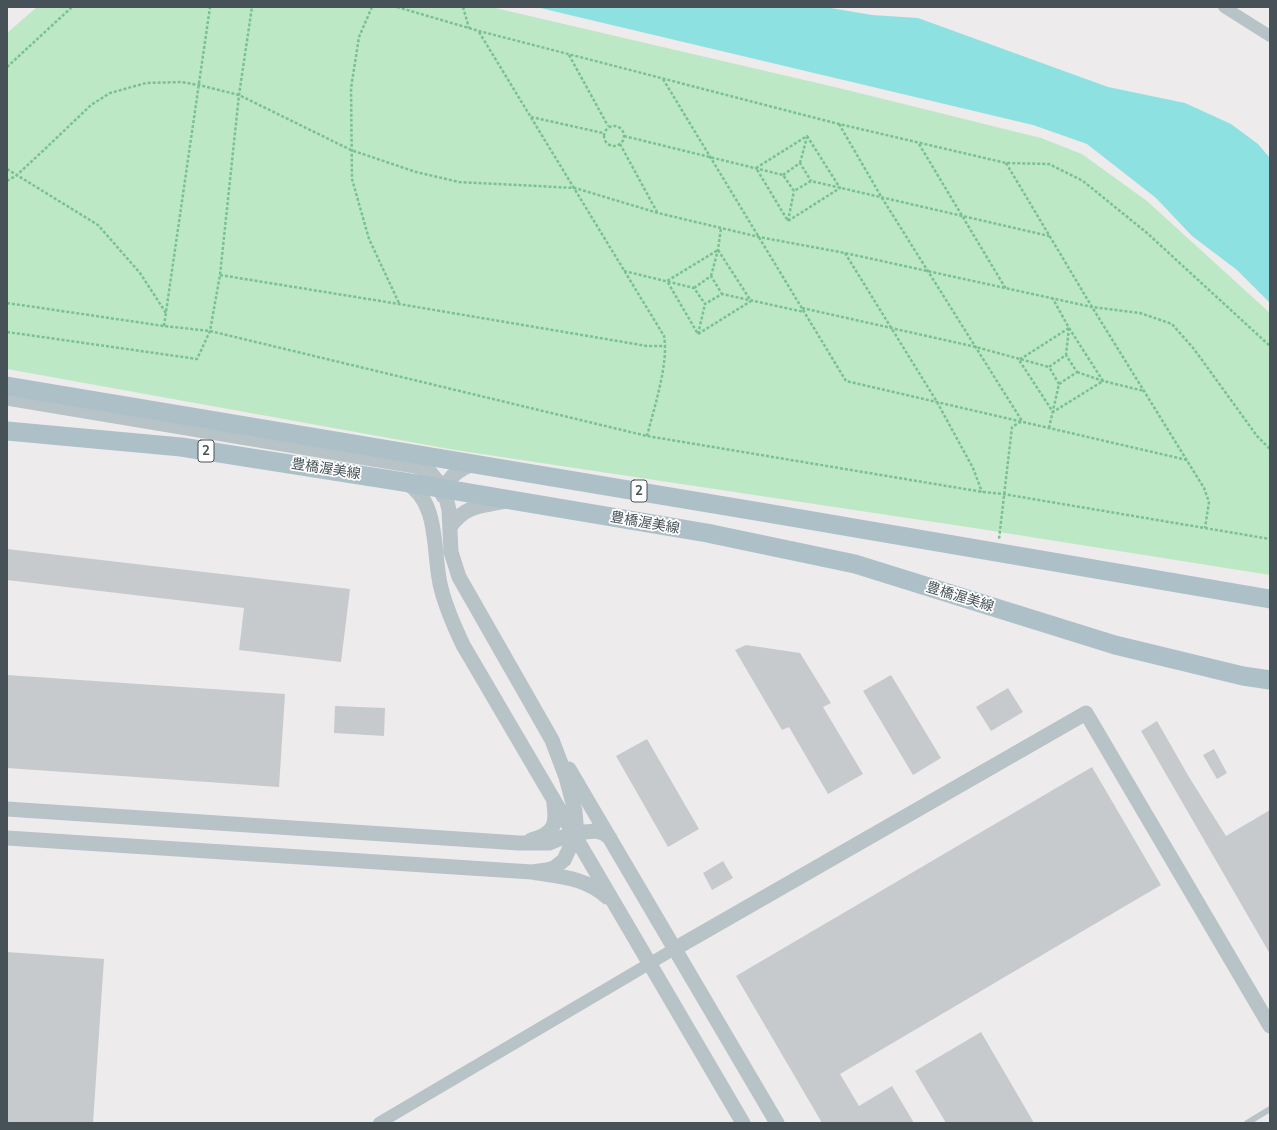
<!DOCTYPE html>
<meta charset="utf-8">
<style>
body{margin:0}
#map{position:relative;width:1277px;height:1130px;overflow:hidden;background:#eeebec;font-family:Mulish,sans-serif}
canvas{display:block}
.frame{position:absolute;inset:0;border:8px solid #465257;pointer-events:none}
</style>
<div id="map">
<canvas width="1277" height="1130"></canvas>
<div class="frame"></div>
</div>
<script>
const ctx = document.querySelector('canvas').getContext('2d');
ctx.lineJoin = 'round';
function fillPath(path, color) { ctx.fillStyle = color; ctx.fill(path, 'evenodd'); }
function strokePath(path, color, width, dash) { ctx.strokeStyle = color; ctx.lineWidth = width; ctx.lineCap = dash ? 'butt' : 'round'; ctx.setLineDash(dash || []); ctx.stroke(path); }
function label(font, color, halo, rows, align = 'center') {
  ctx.font = font + ' Mulish,"Noto Sans JP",sans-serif'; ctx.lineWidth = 3.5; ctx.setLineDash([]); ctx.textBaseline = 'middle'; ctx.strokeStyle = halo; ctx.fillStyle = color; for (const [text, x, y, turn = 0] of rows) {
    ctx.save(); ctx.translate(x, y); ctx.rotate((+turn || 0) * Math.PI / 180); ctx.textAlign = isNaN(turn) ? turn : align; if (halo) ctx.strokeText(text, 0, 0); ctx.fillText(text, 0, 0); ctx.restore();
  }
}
const green = new Path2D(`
 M 37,7 L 491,7 L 843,89 L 1041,138 L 1082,154 L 1147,201 L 1270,313 L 1270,575 L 974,528 L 455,450 L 7,369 L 7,33 Z`);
const water = new Path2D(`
 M 536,7 L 825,7 L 872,15 L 918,18 L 1108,87 L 1185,103 L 1231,124 L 1258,144 L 1270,158 L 1270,303 L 1237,270 L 1192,236 L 1156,198 L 1087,144 L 1033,125 Z`);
const building = new Path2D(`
 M 7,549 L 350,589 L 341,662 L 239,650 L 244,608 L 7,580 Z
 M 746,645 L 800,653 L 831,703 L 823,707 L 863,774 L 828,794 L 789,727 L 782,730 L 735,650 Z
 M 7,675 L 285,694 L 279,787 L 7,768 Z
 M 891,675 L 941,758 L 913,775 L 863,691 Z
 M 1008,688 L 1023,712 L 991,731 L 976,707 Z
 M 335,706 L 385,708 L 384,736 L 334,733 Z
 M 1157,721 L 1189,777 L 1226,836 L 1270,810 L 1270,954 L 1141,731 Z
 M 647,739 L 699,829 L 668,847 L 616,756 Z
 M 1214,749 L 1227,773 L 1217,779 L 1203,755 Z
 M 1092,767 L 1161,885 L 840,1074 L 859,1106 L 892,1086 L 914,1123 L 822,1123 L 736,976 Z
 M 723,861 L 733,878 L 712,890 L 703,873 Z
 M 7,952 L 104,959 L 93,1123 L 7,1123 Z
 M 981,1032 L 1034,1123 L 946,1123 L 915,1071 Z`);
const path = new Path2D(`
 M 372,7 L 359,37 L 351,88 L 352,179 L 369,239 L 399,303
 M 397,7 L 479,31 L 839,124 L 1006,163 L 1049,164 L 1083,181 L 1147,233 L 1270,346
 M 463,7 L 469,28
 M 479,32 L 664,336 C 669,363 654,408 647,436
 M 569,55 L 608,126
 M 7,67 L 72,7
 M 663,79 L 846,381 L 1187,460
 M 531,117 L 603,133
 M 839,124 L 882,198 L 1022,421 L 1012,427 L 999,539
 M604 136a10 10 0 1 1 20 0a10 10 0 1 1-20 0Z
 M 624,136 L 783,175 L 794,191 L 811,181 L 1049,236
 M 807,136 L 840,188 L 788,221 L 756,168 Z
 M 620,144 L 657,212
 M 919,144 L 1006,289
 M 800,163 L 807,137
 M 1006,163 L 1092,307 L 1204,488 L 1209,502 L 1205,528
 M 7,169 L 98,225 L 140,273 L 166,313
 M 783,175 L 800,163 L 811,181
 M 7,181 L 17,175 L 46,148 L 91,105 L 110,93 L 146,83 L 181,82 L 199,85 L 239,95 L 351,150 L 416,172 L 459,182 L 575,188 L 658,213 L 759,237 L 845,253 L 1092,307 L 1140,313 L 1172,324 L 1194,349 L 1257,436 L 1270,449
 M 788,221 L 794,191
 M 718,250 L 751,301 L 698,334 L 667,281 Z
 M 845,253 L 937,402 L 973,468 L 982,492
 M 624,271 L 694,288 L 705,304 L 722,294 L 804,312
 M 220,275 L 399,304 L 647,346 L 666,346
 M 711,276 L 718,250 L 721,228
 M 694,288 L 711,276 L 722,294
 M 7,303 L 164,326 L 210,331 L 647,436 L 983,492 L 1003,494 L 1270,539
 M 802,308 L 976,347 L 1049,367
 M 164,326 L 210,7
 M 1069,328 L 1103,381 L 1053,412 L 1019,360 Z
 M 7,332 L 197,359 L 210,331 L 220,275 L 239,95 L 252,7
 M 698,334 L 705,304
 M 1077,372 L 1103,381 L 1144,391
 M 1059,384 L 1077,372 L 1066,355
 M 1049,428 L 1059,384 L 1049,367 L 1066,355 L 1069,328 L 1053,299`);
const service = new Path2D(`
 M 1247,1123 L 1270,1109`);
const minor = new Path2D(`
 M 1224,7 L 1270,36
 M 379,1123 L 676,948`);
const tertiary = new Path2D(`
 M 7,398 L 415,466 L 429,471 L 444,489 L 449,510 L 451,552 L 459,577 L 552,740 L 566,777 L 575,811 L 576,823 L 571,845 L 564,860 L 554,868 L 547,870 L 532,872
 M 405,482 C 441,501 432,554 441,588 C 446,608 454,626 463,645 L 743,1123
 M 443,496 C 446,479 457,469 474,464
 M 450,527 C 465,505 482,506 507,501
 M 569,769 L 777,1123
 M 7,809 L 519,843 L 549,843 L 573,833 L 596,831 L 603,833 L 610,838
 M 7,838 L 532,872 C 561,877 584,877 607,897
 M 531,840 C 554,834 557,825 554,804
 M 676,948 L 1086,713 L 1270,1026`);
const primary = new Path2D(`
 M 7,386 L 767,513 L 1270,599
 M 7,431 L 181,447 L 404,482 L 707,533 L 855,564 L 1115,645 L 1243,676 L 1270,680`);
const shields = [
 [206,451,16],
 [639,491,16]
];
const shieldNames = [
 ["2",206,451],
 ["2",639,491]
];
const streetNames = [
 ["豊橋渥美線",326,469,9],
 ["豊橋渥美線",645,523,10],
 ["豊橋渥美線",960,597,17]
];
fillPath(green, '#bde8c5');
fillPath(water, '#8ee1e1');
fillPath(building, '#c6cacd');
strokePath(path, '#79c28f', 2.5, [3, 2]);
strokePath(service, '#b8c3c7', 6);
strokePath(minor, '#b8c3c7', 12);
strokePath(tertiary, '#b8c3c7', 15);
strokePath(primary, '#adc0c8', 19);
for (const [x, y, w] of shields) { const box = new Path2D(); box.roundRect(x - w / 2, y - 11, w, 22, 3); ctx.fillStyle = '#fff'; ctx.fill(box); strokePath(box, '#465257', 1); }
label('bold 13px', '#465257', null, shieldNames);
label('14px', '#465257', '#fff', streetNames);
</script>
